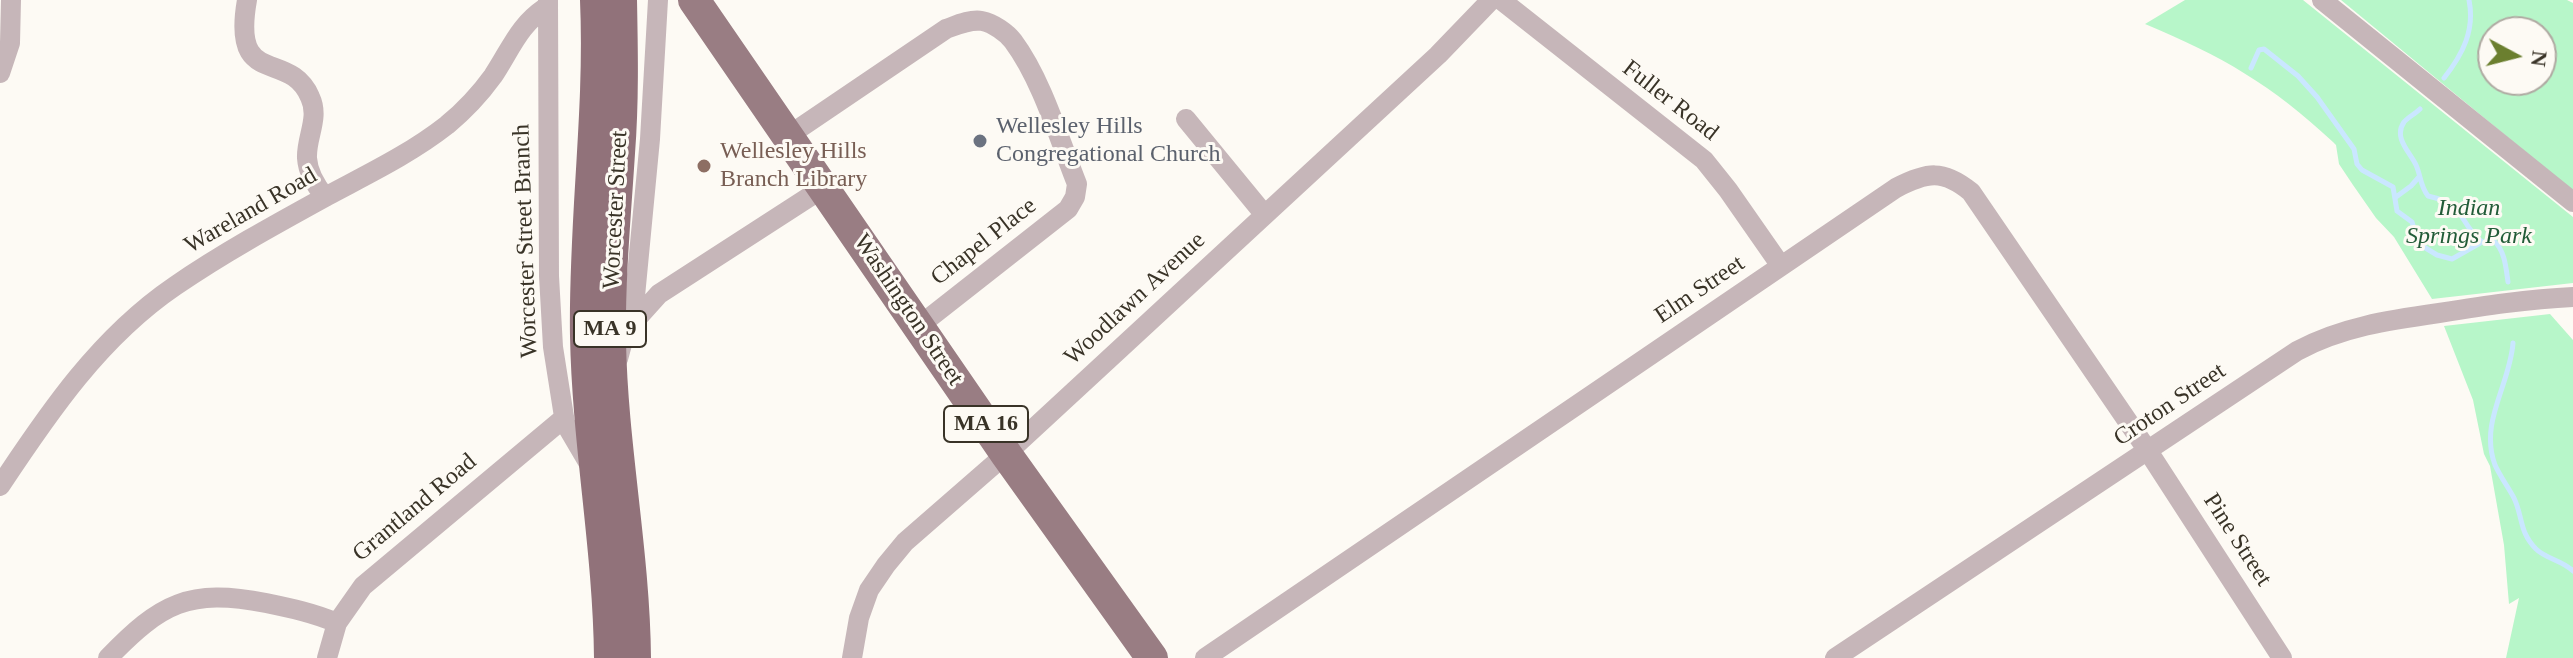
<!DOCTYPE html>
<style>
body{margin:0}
#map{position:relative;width:2573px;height:658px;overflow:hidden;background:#fdfaf4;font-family:Georgia,serif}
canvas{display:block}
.north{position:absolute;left:2477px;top:16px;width:80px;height:80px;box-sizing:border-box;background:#fdfaf4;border:2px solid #afaaa2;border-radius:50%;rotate:97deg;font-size:22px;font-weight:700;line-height:32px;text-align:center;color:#393327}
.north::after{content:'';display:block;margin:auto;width:28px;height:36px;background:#6b7f2f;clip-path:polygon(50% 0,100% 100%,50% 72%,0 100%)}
</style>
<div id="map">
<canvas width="2573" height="658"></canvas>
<div class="north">N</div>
</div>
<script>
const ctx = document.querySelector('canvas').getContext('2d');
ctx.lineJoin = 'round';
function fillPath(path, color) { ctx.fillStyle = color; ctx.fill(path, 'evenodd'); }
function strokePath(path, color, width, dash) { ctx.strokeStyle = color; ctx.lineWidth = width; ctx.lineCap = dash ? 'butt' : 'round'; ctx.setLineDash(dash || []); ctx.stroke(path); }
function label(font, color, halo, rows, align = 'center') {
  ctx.font = font + ' Georgia,serif'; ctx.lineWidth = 6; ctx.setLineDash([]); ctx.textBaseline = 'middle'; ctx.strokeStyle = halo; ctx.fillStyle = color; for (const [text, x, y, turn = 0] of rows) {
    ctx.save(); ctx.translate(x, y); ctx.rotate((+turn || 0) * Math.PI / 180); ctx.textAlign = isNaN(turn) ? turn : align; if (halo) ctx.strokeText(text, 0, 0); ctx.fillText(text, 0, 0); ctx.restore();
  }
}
const green = new Path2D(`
 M 2185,0 L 2303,0 L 2573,217 L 2573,283 L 2432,299 L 2394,237 L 2376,218 L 2353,185 L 2339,164 L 2336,145 L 2333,142 C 2272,85 2222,56 2145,24 Z
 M 2341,0 L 2567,0 L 2573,3 L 2573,191 ZM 2493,32 L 2541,32 L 2541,80 L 2493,80 Z
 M 2550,314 L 2573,340 L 2573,658 L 2506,658 L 2519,598 L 2509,604 L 2504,545 L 2490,466 L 2484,454 L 2473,400 L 2444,326 Z`);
const stream = new Path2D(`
 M 2251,68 L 2259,50 L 2264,49 L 2298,76 L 2317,97 L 2354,149 L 2357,164 L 2362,170 L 2393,187 L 2397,211 L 2412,222 L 2419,244 L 2437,255 L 2452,259 L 2482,242
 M 2444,78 C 2463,54 2475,30 2469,0
 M 2420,109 C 2415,114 2408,117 2404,122 C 2393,138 2410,152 2416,165 C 2421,176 2420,186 2428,196 C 2468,205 2456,220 2482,242 L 2494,241 C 2505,251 2506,268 2508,282
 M 2396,197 L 2411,186 L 2418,178
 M 2513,343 C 2510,385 2479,422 2495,465 C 2500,476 2508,487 2514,498 C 2523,517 2519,532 2536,549 C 2546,559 2562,560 2573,571`);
const minor = new Path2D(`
 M 247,0 C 231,90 289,48 310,97 C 320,118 306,137 307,158 C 308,173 316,186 325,197
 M 548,0 L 549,276 L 553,347 L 565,423 L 592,469
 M 1501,0 L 1704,160 L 1728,190 L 1781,266
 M 2322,0 L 2573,202
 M 0,73 L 10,43 L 11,0
 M 1186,119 L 1264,214
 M 788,136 L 946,29 C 957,25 970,19 982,21 C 993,23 1007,33 1013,41 C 1042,80 1059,139 1077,184 L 1075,197 L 1068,209 L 919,326
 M 632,324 L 659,294 L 823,188
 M 618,359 L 635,296 L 650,139 L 658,0
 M 0,486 C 49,412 100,337 175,286 C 223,253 276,224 327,196 C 368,174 410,154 447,125 C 464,111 480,94 493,76 C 511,49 519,24 548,6
 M 108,658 C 161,603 189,588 266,603 C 290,608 314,613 337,623
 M 327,658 L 337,623 L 363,586 L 564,418
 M 852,658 L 859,618 L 869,590 L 886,565 L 905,542 L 1006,454 L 1438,55 L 1491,0
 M 1205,658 L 1896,188 C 1927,172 1943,169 1971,192 L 2148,451 L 2282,658
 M 1835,658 L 2297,351 C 2341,327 2390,320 2439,313 C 2483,306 2528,299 2573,297`);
const primary = new Path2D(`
 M 694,0 L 1006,454 L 1152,658`);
const trunk = new Path2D(`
 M 596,0 C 601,112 584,223 586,336 C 588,444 609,550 610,658
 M 621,0 C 622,51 623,102 619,153 C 615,216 609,278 610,342 C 612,448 634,552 635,658`);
const markers = [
 [980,141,8,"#6b7280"],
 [704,166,8,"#8d6e63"]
];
const shields = [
 [610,329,72],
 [986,424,84]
];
const shieldNames = [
 ["MA 9",610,329],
 ["MA 16",986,424]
];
const streetNames = [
 ["Fuller Road",1670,101,38],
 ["Worcester Street",616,210,-87],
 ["Wareland Road",251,211,-30],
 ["Worcester Street Branch",526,241,-92],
 ["Chapel Place",984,242,-38],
 ["Elm Street",1700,290,-34],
 ["Woodlawn Avenue",1135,299,-43],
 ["Washington Street",908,310,56],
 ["Croton Street",2170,405,-34],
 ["Grantland Road",415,508,-40],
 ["Pine Street",2237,540,57]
];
const worshipNames = [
 ["Wellesley Hills",996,127],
 ["Congregational Church",996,155]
];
const educationNames = [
 ["Wellesley Hills",720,152],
 ["Branch Library",720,180]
];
const parkNames = [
 ["Indian",2469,209],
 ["Springs Park",2469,237]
];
fillPath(green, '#b7f6c9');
strokePath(stream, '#cae7ff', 5);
strokePath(minor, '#c6b6b9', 20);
strokePath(primary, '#997d83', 32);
strokePath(trunk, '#91727a', 32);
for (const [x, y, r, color] of markers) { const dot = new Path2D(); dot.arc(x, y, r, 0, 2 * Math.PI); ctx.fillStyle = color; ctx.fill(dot); strokePath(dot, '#fdfaf4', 3); }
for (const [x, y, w] of shields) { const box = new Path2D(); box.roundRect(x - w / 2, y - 18, w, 36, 6); ctx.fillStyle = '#fdfaf4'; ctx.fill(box); strokePath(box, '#393327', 2); }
label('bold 22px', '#393327', null, shieldNames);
label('24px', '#393327', '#fdfaf4', streetNames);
label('24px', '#5b616d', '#fdfaf4', worshipNames, 'left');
label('24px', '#785e54', '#fdfaf4', educationNames, 'left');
label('italic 24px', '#225c38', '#fdfaf4', parkNames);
</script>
